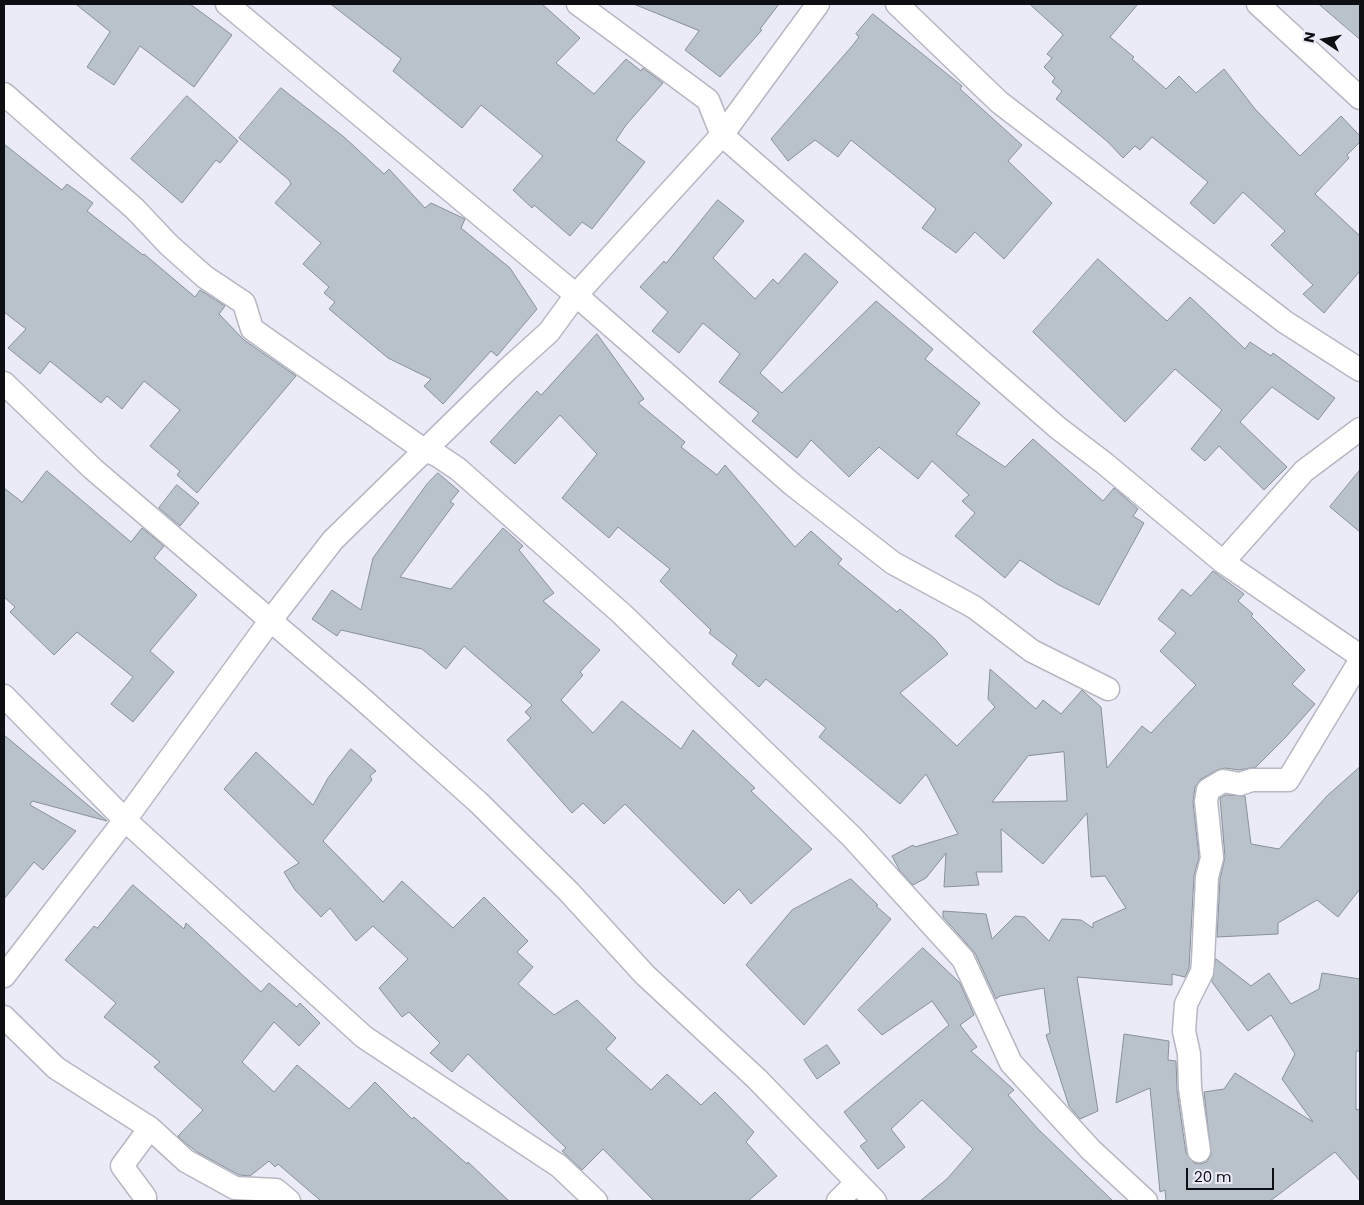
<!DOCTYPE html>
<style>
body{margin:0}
#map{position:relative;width:1364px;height:1205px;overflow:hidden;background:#eaebf6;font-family:Poppins,sans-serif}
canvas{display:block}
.frame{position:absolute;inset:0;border:5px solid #0e0f12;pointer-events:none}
.north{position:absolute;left:1299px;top:15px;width:50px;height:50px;-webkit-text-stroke:4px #eaebf6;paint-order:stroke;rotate:281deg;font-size:14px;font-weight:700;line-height:20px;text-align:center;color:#0e0f12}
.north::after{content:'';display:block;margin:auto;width:18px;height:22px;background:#0e0f12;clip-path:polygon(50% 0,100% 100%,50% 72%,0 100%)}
.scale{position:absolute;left:1186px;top:1168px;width:88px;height:22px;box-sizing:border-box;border:2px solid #0e0f12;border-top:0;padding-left:6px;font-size:15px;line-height:18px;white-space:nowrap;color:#0e0f12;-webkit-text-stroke:4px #eaebf6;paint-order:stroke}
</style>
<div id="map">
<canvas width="1364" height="1205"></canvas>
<div class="frame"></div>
<div class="north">N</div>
<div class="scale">20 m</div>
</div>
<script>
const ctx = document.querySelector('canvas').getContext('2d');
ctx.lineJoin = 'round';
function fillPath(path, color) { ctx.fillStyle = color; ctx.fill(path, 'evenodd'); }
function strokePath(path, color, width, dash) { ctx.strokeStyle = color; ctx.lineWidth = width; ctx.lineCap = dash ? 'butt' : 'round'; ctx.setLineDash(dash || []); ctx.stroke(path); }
const building = new Path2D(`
 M 76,4 L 190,4 L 232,35 L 194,87 L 140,46 L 114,85 L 87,67 L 110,32 Z
 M 331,4 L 542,4 L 580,38 L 556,63 L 594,94 L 626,59 L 641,71 L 643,68 L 663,83 L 626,125 L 616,140 L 645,162 L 592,229 L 582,222 L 570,236 L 534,205 L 532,208 L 513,190 L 543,156 L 481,105 L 462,128 L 393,71 L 401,59 Z
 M 634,4 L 779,4 L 760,29 L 762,30 L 720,77 L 685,50 L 699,31 Z
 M 1030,4 L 1138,4 L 1110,37 L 1134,57 L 1132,59 L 1166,89 L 1179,76 L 1196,93 L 1224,69 L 1255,109 L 1300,156 L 1341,116 L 1360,136 L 1360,142 L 1347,155 L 1349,158 L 1315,194 L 1360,236 L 1360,271 L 1324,313 L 1303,294 L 1313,285 L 1271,245 L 1285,231 L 1243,192 L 1214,224 L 1190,203 L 1208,182 L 1152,137 L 1140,150 L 1135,146 L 1123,158 L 1108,142 L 1056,99 L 1062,91 L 1052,82 L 1055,78 L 1044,67 L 1052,58 L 1047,54 L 1063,35 Z
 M 1319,4 L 1360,4 L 1360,39 Z
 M 873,14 L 962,86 L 960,89 L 1022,145 L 1008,161 L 1052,203 L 1004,259 L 975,232 L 956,253 L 922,228 L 936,209 L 851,140 L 838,157 L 815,140 L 788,161 L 771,139 L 853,45 L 859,37 L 856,34 Z
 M 281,88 L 344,137 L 384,174 L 389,169 L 425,208 L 431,203 L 465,219 L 461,228 L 510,268 L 537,309 L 497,356 L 491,351 L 443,404 L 424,386 L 431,379 L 388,358 L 329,309 L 335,302 L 324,293 L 329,287 L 303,264 L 321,243 L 275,203 L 291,184 L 289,180 L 239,138 Z
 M 187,96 L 238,141 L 220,163 L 216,160 L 182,203 L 131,159 Z
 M 4,144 L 62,190 L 67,184 L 93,203 L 87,211 L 143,255 L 144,254 L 195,297 L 200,290 L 225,306 L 219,314 L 244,340 L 296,376 L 197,493 L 177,475 L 180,471 L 150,446 L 180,410 L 144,381 L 122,409 L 107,396 L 101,403 L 50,361 L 40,374 L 8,348 L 26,329 L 4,312 Z
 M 718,200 L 744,221 L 713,258 L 755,299 L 773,279 L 778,284 L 805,253 L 838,282 L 760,373 L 782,393 L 876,301 L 933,349 L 925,359 L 980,403 L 956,434 L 1005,467 L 1033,439 L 1103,501 L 1114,488 L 1138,509 L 1133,516 L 1144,523 L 1099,605 L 1057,584 L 1020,560 L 1005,578 L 955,536 L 975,513 L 962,501 L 969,495 L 932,461 L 918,479 L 879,447 L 849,477 L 811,440 L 797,458 L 752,421 L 759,413 L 719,382 L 740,354 L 703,323 L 679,353 L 652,331 L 668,312 L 640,287 L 664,261 L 666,263 Z
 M 1098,259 L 1167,321 L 1190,297 L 1245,349 L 1250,342 L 1271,356 L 1273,353 L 1335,398 L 1318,420 L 1272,387 L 1240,422 L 1287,467 L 1264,490 L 1219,446 L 1205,461 L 1191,449 L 1222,410 L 1175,369 L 1125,422 L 1033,332 Z
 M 597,334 L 644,399 L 638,403 L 685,442 L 681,447 L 717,475 L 725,465 L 795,547 L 811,531 L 842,559 L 838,564 L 897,612 L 900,609 L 934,638 L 948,654 L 900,693 L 957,746 L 995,707 L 988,699 L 990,669 L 1036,709 L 1043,700 L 1061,714 L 1082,690 L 1084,692 L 1101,707 L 1107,768 L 1142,726 L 1151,733 L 1196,685 L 1160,651 L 1176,633 L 1158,619 L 1182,589 L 1191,596 L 1213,571 L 1244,594 L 1238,601 L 1253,614 L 1251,616 L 1305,670 L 1292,684 L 1315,704 L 1285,738 L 1256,767 L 1239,770 L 1225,768 L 1217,770 L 1201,779 L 1195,787 L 1193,802 L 1199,857 L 1194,876 L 1189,968 L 1185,977 L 1172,974 L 1172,985 L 1077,977 L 1098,1111 L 1080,1119 L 1069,1106 L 1046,1035 L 1050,1033 L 1044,988 L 1000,996 L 996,999 L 975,953 L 943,917 L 943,911 L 986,914 L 992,939 L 1015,916 L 1025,917 L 1049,941 L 1062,919 L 1081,920 L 1093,928 L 1093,923 L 1126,908 L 1105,876 L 1091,877 L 1087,813 L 1043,864 L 1001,829 L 1002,872 L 976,872 L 979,885 L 944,887 L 946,853 L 926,878 L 913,885 L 900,871 L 892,856 L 913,845 L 915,847 L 958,834 L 926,774 L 900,804 L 819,737 L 826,728 L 766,679 L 759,687 L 732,664 L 737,655 L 709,633 L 711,630 L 660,581 L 670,569 L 618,527 L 609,538 L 562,498 L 597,454 L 560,415 L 515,464 L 490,442 L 537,391 L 541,395 ZM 1064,752 L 1067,801 L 992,802 L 1028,756 Z
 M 1360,470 L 1360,532 L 1330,507 Z
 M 47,471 L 131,542 L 142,528 L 164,546 L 154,558 L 197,595 L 150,651 L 174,672 L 133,722 L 111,704 L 133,677 L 77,632 L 54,655 L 10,612 L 15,607 L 4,597 L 4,488 L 22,502 Z
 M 438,473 L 459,491 L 450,502 L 454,504 L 400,577 L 451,589 L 503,528 L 523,546 L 519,550 L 554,593 L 543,601 L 600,650 L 580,672 L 583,675 L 561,700 L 593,733 L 622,701 L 681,749 L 693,730 L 755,788 L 751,791 L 812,849 L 751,904 L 739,889 L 724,904 L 625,804 L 604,824 L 583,803 L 572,813 L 507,740 L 531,718 L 525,712 L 532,705 L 464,646 L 446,669 L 422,649 L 341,630 L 337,636 L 312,619 L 332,590 L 361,610 L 373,558 L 427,484 Z
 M 177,485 L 199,503 L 180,526 L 159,508 Z
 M 4,735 L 107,821 L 32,801 L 30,805 L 76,831 L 43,870 L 34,862 L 4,899 Z
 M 351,749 L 376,771 L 370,776 L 372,780 L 323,841 L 383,902 L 402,881 L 453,928 L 484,897 L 528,941 L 517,952 L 533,967 L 518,984 L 554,1015 L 577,1000 L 616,1038 L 606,1049 L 651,1090 L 667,1074 L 701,1105 L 715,1092 L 754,1132 L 746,1142 L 777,1176 L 748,1201 L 654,1201 L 603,1149 L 582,1170 L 562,1151 L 566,1148 L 468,1054 L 452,1072 L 430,1053 L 440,1043 L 409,1012 L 402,1017 L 379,988 L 408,959 L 373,926 L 356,941 L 330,908 L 321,917 L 295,890 L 284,872 L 299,863 L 224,789 L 256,752 L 313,805 L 328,778 Z
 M 1360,767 L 1360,889 L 1338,917 L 1317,900 L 1278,923 L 1278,934 L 1217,937 L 1220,879 L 1225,857 L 1220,798 L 1226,795 L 1245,796 L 1251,844 L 1279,849 L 1327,796 Z
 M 851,879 L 878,905 L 876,906 L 891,919 L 804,1025 L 746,965 L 792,910 Z
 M 133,885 L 184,929 L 186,923 L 261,992 L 269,983 L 297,1007 L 300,1003 L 320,1023 L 299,1046 L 274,1022 L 242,1062 L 274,1092 L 297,1065 L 349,1109 L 375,1082 L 412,1119 L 414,1117 L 467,1164 L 468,1162 L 509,1201 L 321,1201 L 278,1164 L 275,1167 L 269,1161 L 250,1176 L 239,1175 L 197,1152 L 183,1141 L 178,1136 L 203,1110 L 154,1067 L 160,1062 L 104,1017 L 116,1003 L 65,960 L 94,926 L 97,928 Z
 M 923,948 L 960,983 L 974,1015 L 960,1025 L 977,1047 L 971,1051 L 1014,1090 L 1008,1095 L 1038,1129 L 1113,1201 L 920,1201 L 947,1179 L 973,1149 L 922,1100 L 891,1129 L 905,1147 L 878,1169 L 860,1146 L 867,1141 L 844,1112 L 949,1025 L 932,1001 L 882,1035 L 858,1010 Z
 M 1216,959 L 1251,986 L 1269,973 L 1291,1004 L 1319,989 L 1322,973 L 1360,979 L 1360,1051 L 1356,1051 L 1356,1110 L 1360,1109 L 1360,1181 L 1335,1152 L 1270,1201 L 1166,1201 L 1165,1190 L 1160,1192 L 1150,1088 L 1116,1103 L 1124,1034 L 1169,1041 L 1168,1060 L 1176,1061 L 1177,1090 L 1186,1153 L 1194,1163 L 1200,1164 L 1207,1162 L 1211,1155 L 1204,1092 L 1224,1089 L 1235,1073 L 1313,1122 L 1282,1079 L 1295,1054 L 1271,1015 L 1248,1031 L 1212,982 Z
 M 827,1045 L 840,1063 L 817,1079 L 804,1060 Z`);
const street = new Path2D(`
 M 227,4 L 576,295 L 793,485 L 893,563 L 974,607 L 1032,651 L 1108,689
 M 578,4 L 708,100 L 722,135 L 1058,428 L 1104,463 L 1223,562 L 1360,656
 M 897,4 L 999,102 L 1285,322 L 1360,370
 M 1258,4 L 1360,98
 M 4,94 L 135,209 L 169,245 L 205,277 L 244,303 L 252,329 L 424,450 L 437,455 L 458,469 L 622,614 L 852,837 L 963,959 L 1011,1063 L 1091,1150 L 1146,1201
 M 4,383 L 93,469 L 359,696 L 478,802 L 569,892 L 645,975 L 757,1079 L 875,1201
 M 1223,562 L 1304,471 L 1360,429
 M 4,696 L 125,820 L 364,1037 L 559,1166 L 596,1201
 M 4,976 L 125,820 L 270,621 L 333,540 L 508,369 L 549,332 L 576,295 L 722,135 L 818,4
 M 4,1017 L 56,1068 L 150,1128 L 186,1161 L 235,1188 L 276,1190 L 289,1201
 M 1199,1151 L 1190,1088 L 1189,1054 L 1184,1031 L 1186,1004 L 1202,972 L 1203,961 L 1207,877 L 1212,858 L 1206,801 L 1208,790 L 1223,781 L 1240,784 L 1252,780 L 1288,780 L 1360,661
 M 145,1201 L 145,1197 L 122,1166 L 150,1128
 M 838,1201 L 856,1183`);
fillPath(building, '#b9c1ca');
strokePath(building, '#889098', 1);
strokePath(street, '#b6b7c2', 25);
strokePath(street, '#fff', 22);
</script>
